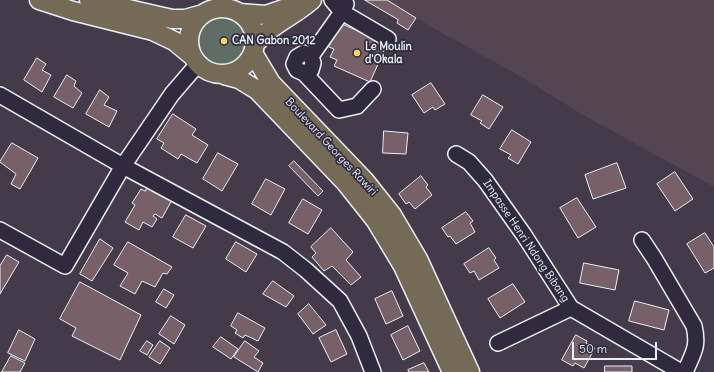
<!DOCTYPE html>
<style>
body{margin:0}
#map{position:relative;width:714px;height:372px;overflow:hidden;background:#453a4a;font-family:Delius,sans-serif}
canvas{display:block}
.scale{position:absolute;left:572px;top:342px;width:85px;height:18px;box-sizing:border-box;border:2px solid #e8f1f8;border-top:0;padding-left:5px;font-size:12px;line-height:14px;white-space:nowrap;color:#e8f1f8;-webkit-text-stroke:3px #2f2a3d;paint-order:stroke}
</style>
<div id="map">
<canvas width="714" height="372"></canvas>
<div class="scale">50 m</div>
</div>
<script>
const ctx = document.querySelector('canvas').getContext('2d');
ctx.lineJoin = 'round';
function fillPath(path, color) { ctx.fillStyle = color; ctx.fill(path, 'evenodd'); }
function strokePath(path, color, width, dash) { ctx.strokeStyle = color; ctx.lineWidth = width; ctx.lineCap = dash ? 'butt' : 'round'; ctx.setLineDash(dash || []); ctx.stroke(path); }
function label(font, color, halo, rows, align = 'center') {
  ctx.font = font + ' Delius,sans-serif'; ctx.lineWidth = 3.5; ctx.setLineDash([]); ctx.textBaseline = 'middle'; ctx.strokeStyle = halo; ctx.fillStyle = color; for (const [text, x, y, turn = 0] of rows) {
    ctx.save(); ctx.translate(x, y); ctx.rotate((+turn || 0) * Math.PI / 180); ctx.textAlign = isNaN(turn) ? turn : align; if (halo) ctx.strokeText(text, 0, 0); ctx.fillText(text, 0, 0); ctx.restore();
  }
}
const built = new Path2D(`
 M 387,0 L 714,0 L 714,187 L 585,116 L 515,73 L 442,33 Z`);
const green = new Path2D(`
 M195 42a27 27 0 1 1 54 0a27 27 0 1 1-54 0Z`);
const building = new Path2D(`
 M 365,0 L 387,0 L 416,18 L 408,30 L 397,23 L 398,20 Z
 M 340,23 L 387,44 L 370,82 L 334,66 L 337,60 L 330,57 L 334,49 L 329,47 Z
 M 37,58 L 46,64 L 42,70 L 51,75 L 42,92 L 24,80 Z
 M 67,75 L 76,81 L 74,86 L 82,93 L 73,108 L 54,97 Z
 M 431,83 L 445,104 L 435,110 L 433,107 L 424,113 L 412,95 Z
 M 100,90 L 109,97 L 104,105 L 117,111 L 109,127 L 86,114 Z
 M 483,95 L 503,107 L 489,129 L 480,123 L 482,121 L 471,115 Z
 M 173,114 L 196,129 L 192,135 L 208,145 L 197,163 L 181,154 L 178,159 L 161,148 L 164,143 L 157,139 Z
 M 512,130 L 531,142 L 518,164 L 508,158 L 511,155 L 500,149 Z
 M 384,131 L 408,133 L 406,154 L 383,153 Z
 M 12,143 L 38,158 L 20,189 L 11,184 L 16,174 L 0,162 Z
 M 218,153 L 238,164 L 222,191 L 203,179 Z
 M 294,161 L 323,191 L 318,196 L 289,166 Z
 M 617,163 L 626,188 L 593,199 L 585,175 Z
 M 675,172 L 693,199 L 675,211 L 657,184 Z
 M 421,176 L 428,185 L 426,187 L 432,195 L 415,209 L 409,202 L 406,204 L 399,194 Z
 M 266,179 L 285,189 L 271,215 L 252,204 Z
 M 148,186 L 172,200 L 162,218 L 155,214 L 153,216 L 157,219 L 152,227 L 143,222 L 139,230 L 125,222 L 135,205 L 132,203 L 141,189 L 145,191 Z
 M 577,198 L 596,227 L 578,238 L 560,208 Z
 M 303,199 L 322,210 L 308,234 L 289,223 Z
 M 466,212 L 473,221 L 470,223 L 475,232 L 456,244 L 450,236 L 448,237 L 442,228 Z
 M 186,215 L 206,226 L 193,248 L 173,237 Z
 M 331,228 L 353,252 L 346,260 L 361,277 L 351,285 L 332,266 L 324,271 L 312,257 L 316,253 L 311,247 Z
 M 705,233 L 714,247 L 714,268 L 705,273 L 687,244 Z
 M 100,239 L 113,248 L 92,281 L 80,274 Z
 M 128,242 L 172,267 L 167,274 L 163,273 L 155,287 L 142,281 L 135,294 L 120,286 L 128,273 L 114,265 Z
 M 236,242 L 257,254 L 246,272 L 226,259 Z
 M 489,248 L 496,258 L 494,260 L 499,268 L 479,280 L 474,271 L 470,273 L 464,264 Z
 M 7,255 L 19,262 L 0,294 L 0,266 Z
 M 584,263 L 619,270 L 615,290 L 580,283 Z
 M 273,281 L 294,296 L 286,307 L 263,294 Z
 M 80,282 L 141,315 L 120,360 L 72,336 L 76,328 L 60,319 Z
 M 513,284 L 525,302 L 500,318 L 488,299 Z
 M 164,289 L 174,295 L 166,308 L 156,302 Z
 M 392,291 L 403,316 L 386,324 L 375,299 Z
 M 635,301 L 669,310 L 664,330 L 629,321 Z
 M 309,304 L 326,325 L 313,334 L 298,314 Z
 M 238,313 L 265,328 L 258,341 L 245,335 L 243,338 L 235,333 L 237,330 L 231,326 Z
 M 171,316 L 185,325 L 174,344 L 159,334 Z
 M 408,326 L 420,351 L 403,360 L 391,335 Z
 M 19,330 L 35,339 L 25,361 L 8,353 Z
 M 336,330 L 347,354 L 331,362 L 319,338 Z
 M 576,335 L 587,341 L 586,343 L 595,348 L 584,368 L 575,363 L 573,366 L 562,360 Z
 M 221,337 L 238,349 L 231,359 L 213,347 Z
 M 147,341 L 153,345 L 147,355 L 140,351 Z
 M 160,341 L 170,348 L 160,364 L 149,357 Z
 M 245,341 L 259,351 L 254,357 L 263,363 L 258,372 L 234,357 Z
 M 11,356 L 25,363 L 20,372 L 2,372 Z
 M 424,363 L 429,372 L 409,372 L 408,370 Z
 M 605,366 L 632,366 L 632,372 L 605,372 Z`);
const minor = new Path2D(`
 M 332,0 L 342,12 L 388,39
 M 311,56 L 342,12 L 346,4
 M 304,73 L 311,70 L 313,63 L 311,56 L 304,53 L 297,57 L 294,64 L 297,70 L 304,73 L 339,110 L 357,106 L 373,89
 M 0,95 L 123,166 L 283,252 L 306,270 L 340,301 L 359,336 L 373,372
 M 456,154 L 469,162 L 485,180 L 524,235 L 571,308 L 681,372
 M 0,230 L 65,266 L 123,166 L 172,94 L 197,65
 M 642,240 L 654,258 L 694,326 C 699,347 693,353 685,372
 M 498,343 L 571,308`);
const major = new Path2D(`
 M 39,0 L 73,11 L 153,31 L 174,41 L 191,55
 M 89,0 L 172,19 L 185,19 L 203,14
 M189 41a33 33 0 1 1 66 0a33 33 0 1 1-66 0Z
 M 239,13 L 266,15 L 292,6
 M 255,44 C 270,25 294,16 312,0
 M 253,53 L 271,83 L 365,181 L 392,215 L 418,259 L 470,372
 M 224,75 L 239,79 L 257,90 L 345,182 L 376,221 L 403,266 L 452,372`);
const markers = [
 [224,41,4,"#ffd166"],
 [357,53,4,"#ffd166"]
];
const poiNames = [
 ["CAN Gabon 2012",232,41],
 ["Le Moulin",365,47],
 ["d'Okala",365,60]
];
const streetNames = [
 ["Boulevard Georges Rawiri",331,147,47],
 ["Impasse Henri Ndong Bibang",526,241,56]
];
fillPath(built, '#544553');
fillPath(green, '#5f6d64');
fillPath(building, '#776068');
strokePath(building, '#e8f1f8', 1);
strokePath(minor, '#e8f1f8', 18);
strokePath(major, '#e8f1f8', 21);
strokePath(minor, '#2f2a3d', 15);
strokePath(major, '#756a55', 18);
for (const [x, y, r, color] of markers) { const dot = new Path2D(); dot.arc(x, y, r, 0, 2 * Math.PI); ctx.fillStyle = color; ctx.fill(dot); strokePath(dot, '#2f2a3d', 1.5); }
label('bold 11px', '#e8f1f8', '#2f2a3d', poiNames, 'left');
label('11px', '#e8f1f8', '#2f2a3d', streetNames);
</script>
